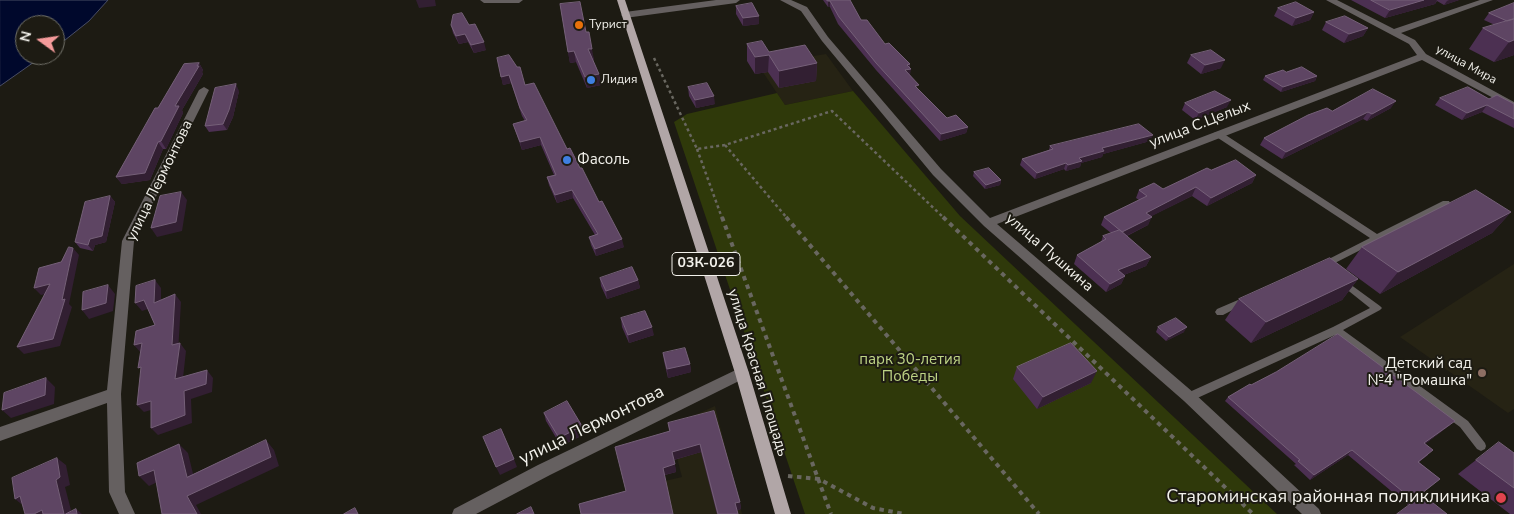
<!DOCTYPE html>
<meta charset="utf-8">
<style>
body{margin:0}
#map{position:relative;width:1514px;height:514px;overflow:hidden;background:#1d1b13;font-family:"Nunito Sans",sans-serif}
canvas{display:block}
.north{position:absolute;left:15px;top:15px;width:50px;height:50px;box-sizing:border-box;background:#1d1b13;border:1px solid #727169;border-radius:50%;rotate:284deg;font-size:14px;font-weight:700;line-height:20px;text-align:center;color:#f2f1eb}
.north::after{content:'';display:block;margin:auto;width:18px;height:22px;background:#f59b9b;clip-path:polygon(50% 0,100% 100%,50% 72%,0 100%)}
</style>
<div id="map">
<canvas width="1514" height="514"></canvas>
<div class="north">N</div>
</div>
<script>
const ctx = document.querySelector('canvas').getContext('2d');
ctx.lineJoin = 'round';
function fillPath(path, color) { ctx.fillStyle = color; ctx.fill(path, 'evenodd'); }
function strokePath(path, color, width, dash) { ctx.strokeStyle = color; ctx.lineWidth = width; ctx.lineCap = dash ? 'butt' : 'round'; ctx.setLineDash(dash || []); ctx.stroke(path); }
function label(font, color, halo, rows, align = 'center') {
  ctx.font = font + ' "Nunito Sans",sans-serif'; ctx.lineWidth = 4; ctx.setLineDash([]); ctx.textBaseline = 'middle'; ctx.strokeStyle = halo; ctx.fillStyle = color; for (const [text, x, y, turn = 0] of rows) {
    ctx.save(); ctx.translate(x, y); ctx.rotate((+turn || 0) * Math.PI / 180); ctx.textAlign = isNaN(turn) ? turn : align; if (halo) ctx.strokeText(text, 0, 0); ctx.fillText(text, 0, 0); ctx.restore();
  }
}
const built = new Path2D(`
 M 826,54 L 853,91 L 785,105 L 758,65 Z
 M 1514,264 L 1514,409 L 1508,413 L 1400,337 Z
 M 715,406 L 742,514 L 641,514 L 629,509 L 626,490 L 682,477 L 669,427 Z`);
const green = new Path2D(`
 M 853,91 L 960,216 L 1277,514 L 805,514 L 674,122 L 687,114 L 777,93 L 785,105 Z`);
const water = new Path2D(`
 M 0,0 L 108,0 L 89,21 L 55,48 L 55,25 L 25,25 L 25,55 L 44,55 L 0,86 Z`);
const pathFar1 = new Path2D(`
 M 654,58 L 697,149 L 725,145 L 832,111 L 944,218
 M 725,145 L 787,218
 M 697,149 L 722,218`);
const path = new Path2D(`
 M 722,217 L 831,514
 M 786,217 L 1039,514
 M 943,217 L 1253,514
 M 788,476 L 819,479 L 873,508 L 904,514`);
const lane = new Path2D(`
 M 1215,132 L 1221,132 L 1377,234 L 1443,201 L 1449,201 L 1450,203 L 1449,205 L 1327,267 L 1321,267 L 1320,265 L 1321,263 L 1370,238 L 1215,136 L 1214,134 Z
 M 1343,279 L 1380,306 L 1382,308 L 1380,310 L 1343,330 L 1468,421 L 1485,443 L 1486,446 L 1485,449 L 1481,451 L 1477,449 L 1460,427 L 1335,335 L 1193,400 L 1189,401 L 1185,400 L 1184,397 L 1185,394 L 1333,327 L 1370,308 L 1340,284 L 1338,282 L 1340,280 Z
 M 1245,297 L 1248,298 L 1250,300 L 1248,302 L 1223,315 L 1217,315 L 1215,312 L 1217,309 Z`);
const street = new Path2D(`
 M 480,0 L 523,0 L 519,3 L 484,3 Z
 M 716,0 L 740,0 L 736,3 L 625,18 L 621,15 L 625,12 Z
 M 780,0 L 791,0 L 807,7 L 828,37 L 941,169 L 990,218 L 1417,55 L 1409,44 L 1326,0 L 1337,0 L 1394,29 L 1480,0 L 1493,0 L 1401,33 L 1415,40 L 1426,54 L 1514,102 L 1514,109 L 1422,60 L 997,224 L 1194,393 L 1319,509 L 1321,514 L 1302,514 L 1184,401 L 984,226 L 933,175 L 822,41 L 801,11 Z
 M 204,87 L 209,90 L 134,241 L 121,394 L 125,492 L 135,514 L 119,514 L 109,492 L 107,403 L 0,441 L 0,427 L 107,390 L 122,241 L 199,90 Z
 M 742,367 L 747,369 L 749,373 L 747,377 L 550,475 L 476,514 L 452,514 L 454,509 L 538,465 Z`);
const primary = new Path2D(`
 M 617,0 L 625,0 L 749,373 L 791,514 L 775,514 L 735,373 Z`);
const wall = new Path2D(`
 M 823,0 L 850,0 L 861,20 L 885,44 L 910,64 L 910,75 L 918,89 L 947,118 L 968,127 L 966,133 L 940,141 L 876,70 L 838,24 L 830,7 L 828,7 Z
 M 1351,0 L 1459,0 L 1444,5 L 1437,1 L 1435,4 L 1385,18 Z
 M 560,4 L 586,32 L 594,60 L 593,60 L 599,74 L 601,85 L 587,88 L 576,62 L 570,63 Z
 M 1511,4 L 1514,55 L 1494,62 L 1469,49 L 1483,28 L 1495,25 L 1484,20 L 1489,13 Z
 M 736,6 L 759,16 L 759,24 L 743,26 L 736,14 Z
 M 1278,8 L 1314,12 L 1310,20 L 1292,26 L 1274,16 Z
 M 1326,22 L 1368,28 L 1363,36 L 1344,43 L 1322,30 Z
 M 451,25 L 469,25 L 486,50 L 474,53 L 468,42 L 459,44 L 453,33 Z
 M 747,44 L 769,52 L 817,63 L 816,81 L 779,88 L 768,72 L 755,74 L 747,61 Z
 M 1191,55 L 1221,68 L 1201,74 L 1187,63 Z
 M 497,58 L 525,85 L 580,168 L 624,247 L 596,256 L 591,245 L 589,237 L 595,235 L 573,198 L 557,203 L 549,185 L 547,177 L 554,175 L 541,145 L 522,150 L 513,124 L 525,121 L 522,116 L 511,83 L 503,85 Z
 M 199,63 L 203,70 L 202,72 L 203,74 L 182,110 L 183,113 L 166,149 L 163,149 L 150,180 L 122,184 L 116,177 L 158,108 Z
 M 1286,72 L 1317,76 L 1315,81 L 1281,92 L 1263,80 L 1265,76 Z
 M 688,87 L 715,104 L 696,108 L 689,96 Z
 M 239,91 L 233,117 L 227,130 L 209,132 L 205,126 Z
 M 1440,98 L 1489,99 L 1514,104 L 1514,128 L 1482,112 L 1462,120 L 1435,105 Z
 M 1185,103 L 1227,107 L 1195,120 L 1182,110 Z
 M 1391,108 L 1367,121 L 1363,119 L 1282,159 L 1260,145 L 1264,138 L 1332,111 Z
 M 1150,141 L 1103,154 L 1102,157 L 1081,163 L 1080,167 L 1066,171 L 1064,169 L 1035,179 L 1020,165 L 1022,159 L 1049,150 L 1050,146 Z
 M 1211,170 L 1256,175 L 1252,183 L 1207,206 L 1192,196 L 1151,216 L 1148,225 L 1127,236 L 1151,257 L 1146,266 L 1124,275 L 1125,276 L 1121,284 L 1106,292 L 1074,264 L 1077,255 L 1101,242 L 1103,236 L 1111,233 L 1101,225 L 1104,217 L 1139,200 L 1136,198 L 1139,190 L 1163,189 Z
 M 974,172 L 1001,180 L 1000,185 L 985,189 L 973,176 Z
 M 110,196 L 115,202 L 106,242 L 95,245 L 93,251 L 80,248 L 75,242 Z
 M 1511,212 L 1492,233 L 1380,294 L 1346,269 L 1362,247 Z
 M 600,278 L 638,280 L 640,288 L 607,299 L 601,286 Z
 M 1358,279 L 1342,300 L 1251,343 L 1225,320 L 1239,299 Z
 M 621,318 L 654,335 L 629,343 L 622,327 Z
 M 1158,327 L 1184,332 L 1166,341 L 1156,332 Z
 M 663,353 L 690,364 L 691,372 L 668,378 L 664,361 Z
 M 1017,367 L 1091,383 L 1037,409 L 1013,379 Z
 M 1251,385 L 1450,425 L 1425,444 L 1428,455 L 1419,462 L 1440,479 L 1408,505 L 1348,455 L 1310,480 L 1294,465 L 1296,464 L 1225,401 L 1228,397 Z
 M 714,411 L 740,502 L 741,509 L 737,510 L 738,514 L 717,514 L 701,452 L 674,460 L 676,472 L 665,475 L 626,491 L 669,431 L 668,423 Z
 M 544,413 L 585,434 L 561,446 L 546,421 Z
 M 1514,453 L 1514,514 L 1510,514 L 1458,474 L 1476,460 Z`);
const shadedWall = new Path2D(`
 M 416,0 L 435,0 L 436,6 L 419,8 Z
 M 1424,0 L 1437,0 L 1435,4 L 1385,18 L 1390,10 Z
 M 1449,0 L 1459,0 L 1444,5 L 1447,1 Z
 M 828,1 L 830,1 L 830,7 L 828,7 Z
 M 1314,12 L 1310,20 L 1292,26 L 1296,18 Z
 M 759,16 L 759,24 L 743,26 L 743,18 Z
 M 1368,28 L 1363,36 L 1344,43 L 1349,34 Z
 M 465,34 L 468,42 L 459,44 L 456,36 Z
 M 1514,40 L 1514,55 L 1494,62 L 1509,42 Z
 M 484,42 L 486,50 L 474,53 L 471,45 Z
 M 588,49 L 592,49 L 594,60 L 590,60 Z
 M 574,51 L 576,62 L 570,63 L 568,52 Z
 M 769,55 L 768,72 L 755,74 L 755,57 Z
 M 1225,60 L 1221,68 L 1201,74 L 1205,65 Z
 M 199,63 L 203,70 L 202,72 L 203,74 L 182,110 L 183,113 L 166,149 L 161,141 L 175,106 Z
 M 817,63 L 816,81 L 779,88 L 779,71 Z
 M 910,64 L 909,69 L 911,69 L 910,75 L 905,70 L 907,65 Z
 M 599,74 L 601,85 L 587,88 L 585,77 Z
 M 509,75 L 511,83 L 503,85 L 501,77 Z
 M 1317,76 L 1315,81 L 1281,92 L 1283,87 Z
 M 236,84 L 239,91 L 233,117 L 227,130 L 223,124 Z
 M 714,96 L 715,104 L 696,108 L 695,100 Z
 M 1231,100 L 1227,107 L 1195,120 L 1199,113 Z
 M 1396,101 L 1391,108 L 1367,121 L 1372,114 Z
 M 1487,105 L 1482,112 L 1462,120 L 1467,113 Z
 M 1368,112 L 1363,119 L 1282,159 L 1286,152 Z
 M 968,127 L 966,133 L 940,141 L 941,134 Z
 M 1153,135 L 1150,141 L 1103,154 L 1102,157 L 1081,163 L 1080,167 L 1066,171 L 1068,165 L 1079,158 L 1102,148 Z
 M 540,137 L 541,145 L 522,150 L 520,142 Z
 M 158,142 L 163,149 L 150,180 L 122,184 L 116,177 Z
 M 1066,163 L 1064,169 L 1035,179 L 1037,173 Z
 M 1256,175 L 1252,183 L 1207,206 L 1211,198 Z
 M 1001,180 L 1000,185 L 985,189 L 986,185 Z
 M 1196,187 L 1192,196 L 1142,221 L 1146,213 Z
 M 572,190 L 573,198 L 557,203 L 555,195 Z
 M 181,192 L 187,200 L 182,231 L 157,237 L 151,228 Z
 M 110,196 L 115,202 L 106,242 L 95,245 L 93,251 L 88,245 L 90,239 Z
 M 1511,212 L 1492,233 L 1380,294 L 1398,272 Z
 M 1152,217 L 1148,225 L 1118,240 L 1122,232 Z
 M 622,239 L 624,247 L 596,256 L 595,249 Z
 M 73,248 L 79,255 L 69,304 L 72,307 L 60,346 L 24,354 L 17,347 L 62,300 Z
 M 1151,257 L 1146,266 L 1114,279 L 1118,270 Z
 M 1125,276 L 1121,284 L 1106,292 L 1110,284 Z
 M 1358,279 L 1342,300 L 1251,343 L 1266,322 Z
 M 155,280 L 161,288 L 161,311 L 154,303 Z
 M 638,280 L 640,288 L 607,299 L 606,291 Z
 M 50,284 L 56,292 L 41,295 L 34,288 Z
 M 108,285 L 115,294 L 113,311 L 89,319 L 82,310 Z
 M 175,294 L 181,302 L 178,353 L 172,345 Z
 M 144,300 L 151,308 L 142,311 L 135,303 Z
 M 652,327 L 654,335 L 629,343 L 628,335 Z
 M 1187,327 L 1184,332 L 1166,341 L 1169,337 Z
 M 142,343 L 141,353 L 134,345 Z
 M 180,343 L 186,351 L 182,387 L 175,379 Z
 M 690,364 L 691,372 L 668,378 L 667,369 Z
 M 207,370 L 213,378 L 212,392 L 191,399 L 192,423 L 158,435 L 151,428 L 184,391 Z
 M 1097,371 L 1091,383 L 1037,409 L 1043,397 Z
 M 46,378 L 55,387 L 54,404 L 11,418 L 2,410 Z
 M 151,401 L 158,408 L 144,412 L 137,405 Z
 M 1455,421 L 1450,425 L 1420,448 L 1424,443 Z
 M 582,426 L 585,434 L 561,446 L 559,438 Z
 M 266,440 L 274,450 L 279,466 L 196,505 L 201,514 L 197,514 L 187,496 Z
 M 179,444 L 188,453 L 196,486 L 187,477 Z
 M 700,444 L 701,452 L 673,460 L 672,452 Z
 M 1352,450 L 1348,455 L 1310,480 L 1314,475 Z
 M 57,458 L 66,465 L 70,485 L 65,487 L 72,514 L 64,514 L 56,480 Z
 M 514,459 L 517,467 L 500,475 L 496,467 Z
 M 675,464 L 676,472 L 664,475 L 663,468 Z
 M 154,470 L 164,479 L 149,486 L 139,476 Z
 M 20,496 L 25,507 L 15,499 Z
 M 740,502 L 741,509 L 735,511 L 735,503 Z
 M 76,509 L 82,514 L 77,514 Z
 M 42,510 L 47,514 L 34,514 Z`);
const building = new Path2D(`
 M 827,0 L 850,0 L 861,20 L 867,20 L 885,44 L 889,43 L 910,64 L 907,65 L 911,69 L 905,70 L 919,85 L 915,86 L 947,118 L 956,115 L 968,127 L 941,134 L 876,63 L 839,17 L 830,1 L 828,1 Z
 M 1371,0 L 1424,0 L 1390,10 Z
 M 580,2 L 586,32 L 589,32 L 592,49 L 588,49 L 599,74 L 585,77 L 574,51 L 568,52 L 560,4 Z
 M 1296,2 L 1314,12 L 1296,18 L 1278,8 Z
 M 752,3 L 759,16 L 743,18 L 736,6 Z
 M 1514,3 L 1514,19 L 1507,21 L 1489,13 Z
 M 462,13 L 469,25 L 475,24 L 484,42 L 471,45 L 465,34 L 456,36 L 451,25 L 453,15 Z
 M 1345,16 L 1368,28 L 1349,34 L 1326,22 Z
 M 1514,19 L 1514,40 L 1509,42 L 1483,28 Z
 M 762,41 L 769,52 L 805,45 L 817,63 L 779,71 L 769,55 L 755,57 L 747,44 Z
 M 1211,50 L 1225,60 L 1205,65 L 1191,55 Z
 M 509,55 L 517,67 L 520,67 L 525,85 L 534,83 L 567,149 L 570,148 L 580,168 L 582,168 L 599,202 L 602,201 L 622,239 L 595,249 L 589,237 L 598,234 L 572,190 L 555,195 L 547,177 L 556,175 L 540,137 L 520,142 L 513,124 L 527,120 L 520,108 L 509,75 L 501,77 L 497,58 Z
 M 199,63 L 197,66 L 199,66 L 175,106 L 179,106 L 161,141 L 158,142 L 145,173 L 116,177 L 155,108 L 158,108 L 184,64 Z
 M 1302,67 L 1317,76 L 1283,87 L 1265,76 L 1283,70 L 1286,72 Z
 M 707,83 L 714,96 L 695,100 L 688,87 Z
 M 236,84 L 229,110 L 223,124 L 205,126 L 215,88 Z
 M 1468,87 L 1489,99 L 1497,95 L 1514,104 L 1514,119 L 1487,105 L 1467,113 L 1440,98 Z
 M 1373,89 L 1396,101 L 1372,114 L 1368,112 L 1286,152 L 1264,138 L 1308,115 L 1327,108 L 1332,111 Z
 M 1215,91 L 1231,100 L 1199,113 L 1185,103 Z
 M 1139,124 L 1153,135 L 1102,148 L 1104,151 L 1079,158 L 1082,161 L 1068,165 L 1066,163 L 1037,173 L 1022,159 L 1053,149 L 1050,146 Z
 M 1236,160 L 1256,175 L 1211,198 L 1196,187 L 1146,213 L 1152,217 L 1122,232 L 1104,217 L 1147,196 L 1139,190 L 1154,183 L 1163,189 L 1207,168 L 1211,170 Z
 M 989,168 L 1001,180 L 986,185 L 974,172 Z
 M 1476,190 L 1511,212 L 1398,272 L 1362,247 Z
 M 181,192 L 176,222 L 151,228 L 160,196 Z
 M 110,196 L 102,236 L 90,239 L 88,245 L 75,242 L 85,202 Z
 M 1120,230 L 1151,257 L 1118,270 L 1125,276 L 1110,284 L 1077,255 L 1106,239 L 1103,236 Z
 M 69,247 L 73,248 L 62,300 L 65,299 L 53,339 L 17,347 L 50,284 L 34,288 L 39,268 L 61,262 Z
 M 1330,258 L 1358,279 L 1266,322 L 1239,299 Z
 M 632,267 L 638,280 L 606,291 L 600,278 Z
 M 155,280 L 154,303 L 175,294 L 172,345 L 180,343 L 175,379 L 207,370 L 206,384 L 184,391 L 185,415 L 151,428 L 151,401 L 137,405 L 141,367 L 138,368 L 142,343 L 134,345 L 136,331 L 155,325 L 144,300 L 135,303 L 136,286 Z
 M 108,285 L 106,303 L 82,310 L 83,292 Z
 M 645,311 L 652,327 L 628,335 L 621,318 Z
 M 1176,318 L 1187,327 L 1169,337 L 1158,327 Z
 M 1338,334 L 1455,421 L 1424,443 L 1433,450 L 1418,462 L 1440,479 L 1413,500 L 1352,450 L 1314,475 L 1298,461 L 1300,460 L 1228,397 L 1250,384 L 1251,385 L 1276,372 Z
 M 1071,343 L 1097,371 L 1043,397 L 1017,367 Z
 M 685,348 L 690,364 L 667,369 L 663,353 Z
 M 46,378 L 45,395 L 2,410 L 4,393 Z
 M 567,401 L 582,426 L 559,438 L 544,413 Z
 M 714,411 L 740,502 L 735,503 L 738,514 L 718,514 L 700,444 L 672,452 L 675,464 L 663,468 L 673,514 L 581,514 L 579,504 L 626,491 L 615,447 L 670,431 L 668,423 Z
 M 501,429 L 514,459 L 496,467 L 483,437 Z
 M 266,440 L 271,457 L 187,496 L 197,514 L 162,514 L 154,470 L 139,476 L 137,463 L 179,444 L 187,477 Z
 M 1499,442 L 1514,453 L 1514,488 L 1476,460 Z
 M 57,458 L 60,477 L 56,480 L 64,514 L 43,514 L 42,510 L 34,514 L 25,514 L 20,496 L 15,499 L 12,478 Z
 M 1423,495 L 1447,514 L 1397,514 Z
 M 531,507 L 534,514 L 517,514 Z
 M 355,508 L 358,514 L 344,514 Z
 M 76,509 L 77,514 L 66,514 Z`);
const markers = [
 [579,25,5,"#e8710a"],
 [591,80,5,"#3f7fe0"],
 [567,160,5,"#3f7fe0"],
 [1482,373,5,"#8d6e63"],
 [1501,498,6,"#e0444e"]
];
const farPoinames = [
 ["Турист",589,25],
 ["Лидия",601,80]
];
const farStreetnames = [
 ["улица Мира",1466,65,29]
];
const shields = [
 [706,264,68]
];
const shieldNames = [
 ["03К-026",706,264]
];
const streetNames = [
 ["улица С.Целых",1200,125,-21],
 ["улица Лермонтова",160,181,-64],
 ["улица Пушкина",1049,253,41],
 ["улица Красная Площадь",757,373,73]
];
const poiNames = [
 ["Фасоль",577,160],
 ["Детский сад",1472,364,"right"],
 ["№4 \"Ромашка\"",1472,381,"right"]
];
const parkNames = [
 ["парк 30-летия",910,360],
 ["Победы",910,377]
];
const nearStreetnames = [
 ["улица Лермонтова",592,426,-26]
];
const nearPoinames = [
 ["Староминская районная поликлиника",1490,498]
];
fillPath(built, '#262314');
fillPath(green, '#2f390a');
fillPath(water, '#00082c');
strokePath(water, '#494e65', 1);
strokePath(pathFar1, '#696760', 2.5, [3, 3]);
strokePath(path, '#696760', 4, [4.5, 4.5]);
fillPath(lane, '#656060');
fillPath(street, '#656060');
fillPath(primary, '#b1a6a7');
fillPath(wall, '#4c3052');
fillPath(shadedWall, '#321f32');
fillPath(building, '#5e4563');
strokePath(building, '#756078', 1);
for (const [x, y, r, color] of markers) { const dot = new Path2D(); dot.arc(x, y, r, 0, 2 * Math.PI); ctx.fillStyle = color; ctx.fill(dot); strokePath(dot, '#1d1b13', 2); }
label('12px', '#f2f1eb', '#1d1b13', farPoinames, 'left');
label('12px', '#f2f1eb', '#1d1b13', farStreetnames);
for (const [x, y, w] of shields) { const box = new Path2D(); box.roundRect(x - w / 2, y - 11.5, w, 23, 4); ctx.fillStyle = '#1d1b13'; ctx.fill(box); strokePath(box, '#f2f1eb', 1); }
label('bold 14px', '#f2f1eb', null, shieldNames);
label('15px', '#f2f1eb', '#1d1b13', streetNames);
label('15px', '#f2f1eb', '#1d1b13', poiNames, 'left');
label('15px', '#bed485', '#1d1b13', parkNames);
label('18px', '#f2f1eb', '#1d1b13', nearStreetnames);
label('18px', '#f2f1eb', '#1d1b13', nearPoinames, 'right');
</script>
